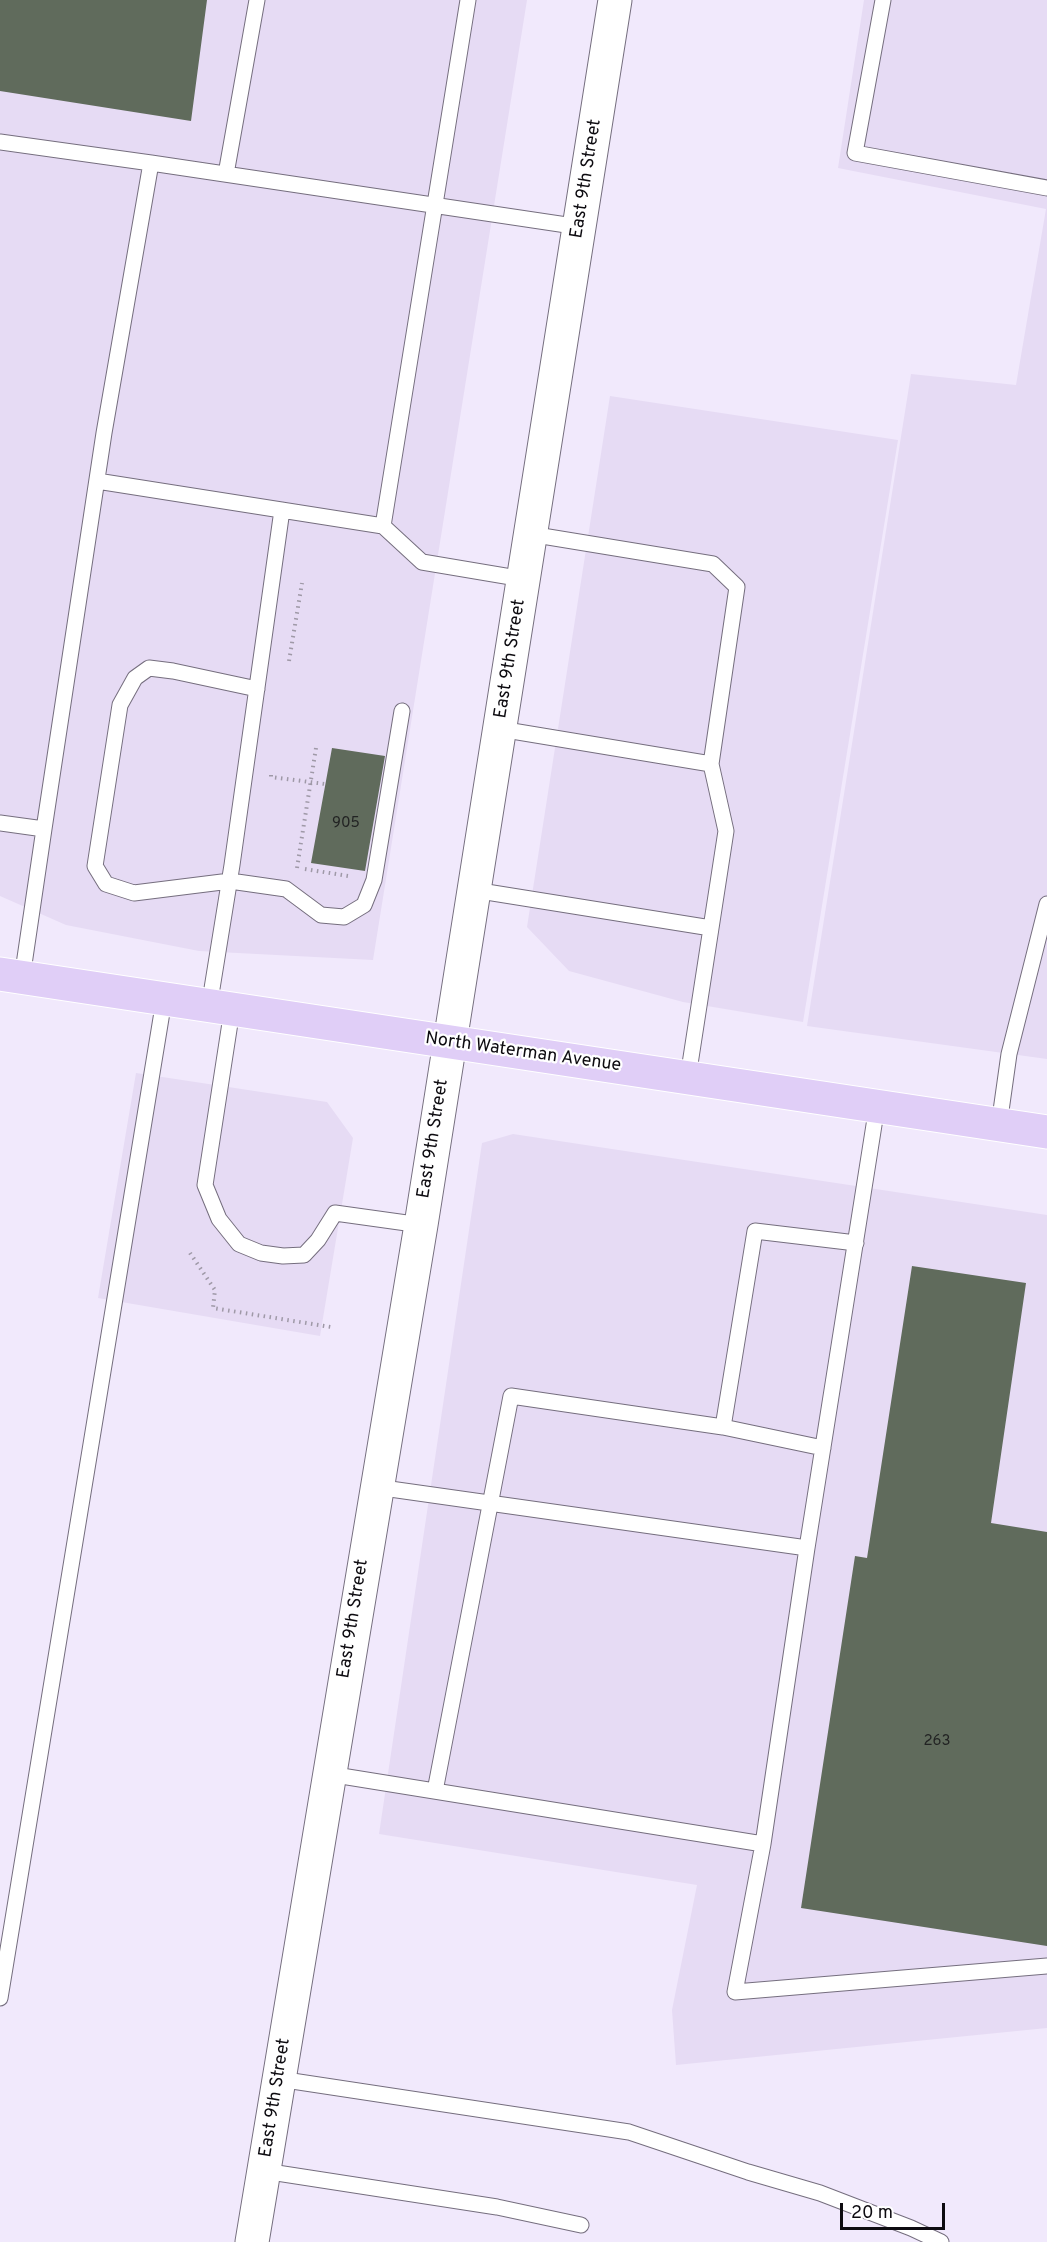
<!DOCTYPE html>
<style>
body{margin:0}
#map{position:relative;width:1047px;height:2242px;overflow:hidden;background:#f1e9fc;font-family:Overpass,sans-serif}
canvas{display:block}
.scale{position:absolute;left:840px;top:2203px;width:105px;height:27px;box-sizing:border-box;border:3px solid #0d0b10;border-top:0;padding-left:8px;font-size:18px;line-height:21px;white-space:nowrap;color:#0d0b10;-webkit-text-stroke:4px #fff;paint-order:stroke}
</style>
<div id="map">
<canvas width="1047" height="2242"></canvas>
<div class="scale">20 m</div>
</div>
<script>
const ctx = document.querySelector('canvas').getContext('2d');
ctx.lineJoin = 'round';
function fillPath(path, color) { ctx.fillStyle = color; ctx.fill(path, 'evenodd'); }
function strokePath(path, color, width, dash) { ctx.strokeStyle = color; ctx.lineWidth = width; ctx.lineCap = dash ? 'butt' : 'round'; ctx.setLineDash(dash || []); ctx.stroke(path); }
function label(font, color, halo, rows, align = 'center') {
  ctx.font = font + ' Overpass,sans-serif'; ctx.lineWidth = 4.5; ctx.setLineDash([]); ctx.textBaseline = 'middle'; ctx.strokeStyle = halo; ctx.fillStyle = color; for (const [text, x, y, turn = 0] of rows) {
    ctx.save(); ctx.translate(x, y); ctx.rotate((+turn || 0) * Math.PI / 180); ctx.textAlign = isNaN(turn) ? turn : align; if (halo) ctx.strokeText(text, 0, 0); ctx.fillText(text, 0, 0); ctx.restore();
  }
}
const built = new Path2D(`
 M 0,0 L 527,0 L 373,960 L 199,951 L 66,925 L 0,896 Z
 M 864,0 L 1047,0 L 1047,1059 L 807,1026 L 911,374 L 1016,385 L 1046,209 L 838,168 Z
 M 610,396 L 898,440 L 803,1022 L 683,1002 L 569,971 L 527,927 Z
 M 136,1073 L 327,1102 L 353,1138 L 320,1336 L 98,1298 Z
 M 513,1134 L 1047,1215 L 1047,2028 L 676,2065 L 672,2010 L 697,1885 L 379,1834 L 482,1143 Z`);
const building = new Path2D(`
 M 0,0 L 207,0 L 191,121 L 0,91 Z
 M 332,748 L 385,756 L 365,871 L 311,863 Z
 M 912,1266 L 1026,1283 L 991,1523 L 1047,1532 L 1047,1946 L 801,1908 L 855,1556 L 867,1558 Z`);
const path = new Path2D(`
 M 289,661 L 302,583
 M 271,775 L 271,777 L 325,784
 M 297,868 L 316,748
 M 305,869 L 348,876
 M 190,1253 L 215,1290 L 213,1308 L 331,1327`);
const service = new Path2D(`
 M 883,0 L 855,153 L 1047,188
 M 0,142 L 151,163
 M 226,174 L 257,0
 M 97,481 L 383,526 L 422,562 L 523,579
 M 383,526 L 468,0
 M 530,534 L 713,564 L 737,587 L 711,764 L 726,831 L 688,1077
 M 257,689 L 173,671 L 149,668 L 135,678 L 120,705 L 95,866 L 106,884 L 134,893 L 230,881 L 286,889 L 321,915 L 344,917 L 364,905 L 374,880 L 402,711
 M 500,729 L 711,764
 M 0,823 L 44,829 L 104,433 L 151,163 L 580,227
 M 474,890 L 711,928
 M 22,978 L 44,829
 M 209,1007 L 232,865 L 282,510
 M 232,1010 L 205,1185 L 219,1219 L 239,1244 L 261,1253 L 283,1256 L 304,1255 L 318,1240 L 335,1213 L 421,1225
 M 999,1125 L 1009,1054 L 1047,904
 M 723,1427 L 823,1448
 M 376,1487 L 807,1548 L 877,1106
 M 329,1774 L 763,1844 L 807,1548
 M 435,1791 L 511,1396 L 723,1427 L 755,1231 L 856,1243
 M 763,1844 L 735,1992 L 1047,1966
 M 0,1998 L 164,1000
 M 279,2079 L 629,2132 L 748,2172 L 820,2193 L 911,2228 L 941,2242
 M 264,2171 L 497,2207 L 581,2225`);
const tertiary = new Path2D(`
 M 252,2242 L 421,1225 L 615,0`);
const primary = new Path2D(`
 M 0,974 L 1047,1132`);
const numberNames = [
 ["905",346,824],
 ["263",937,1742]
];
const streetNames = [
 ["East 9th Street",587,179,-81],
 ["East 9th Street",511,659,-81],
 ["North Waterman Avenue",523,1053,8],
 ["East 9th Street",434,1139,-81],
 ["East 9th Street",354,1619,-81],
 ["East 9th Street",276,2098,-81]
];
fillPath(built, '#e6dbf4');
fillPath(building, '#606b5c');
strokePath(service, '#756e7e', 17);
strokePath(tertiary, '#756e7e', 35);
strokePath(primary, '#fff', 35);
strokePath(path, '#9f99a7', 4, [1.5, 4.5]);
strokePath(service, '#fff', 15);
strokePath(tertiary, '#fff', 33);
strokePath(primary, '#e0cef7', 33);
label('15px', '#222323', null, numberNames);
label('18px', '#0d0b10', '#fff', streetNames);
</script>
